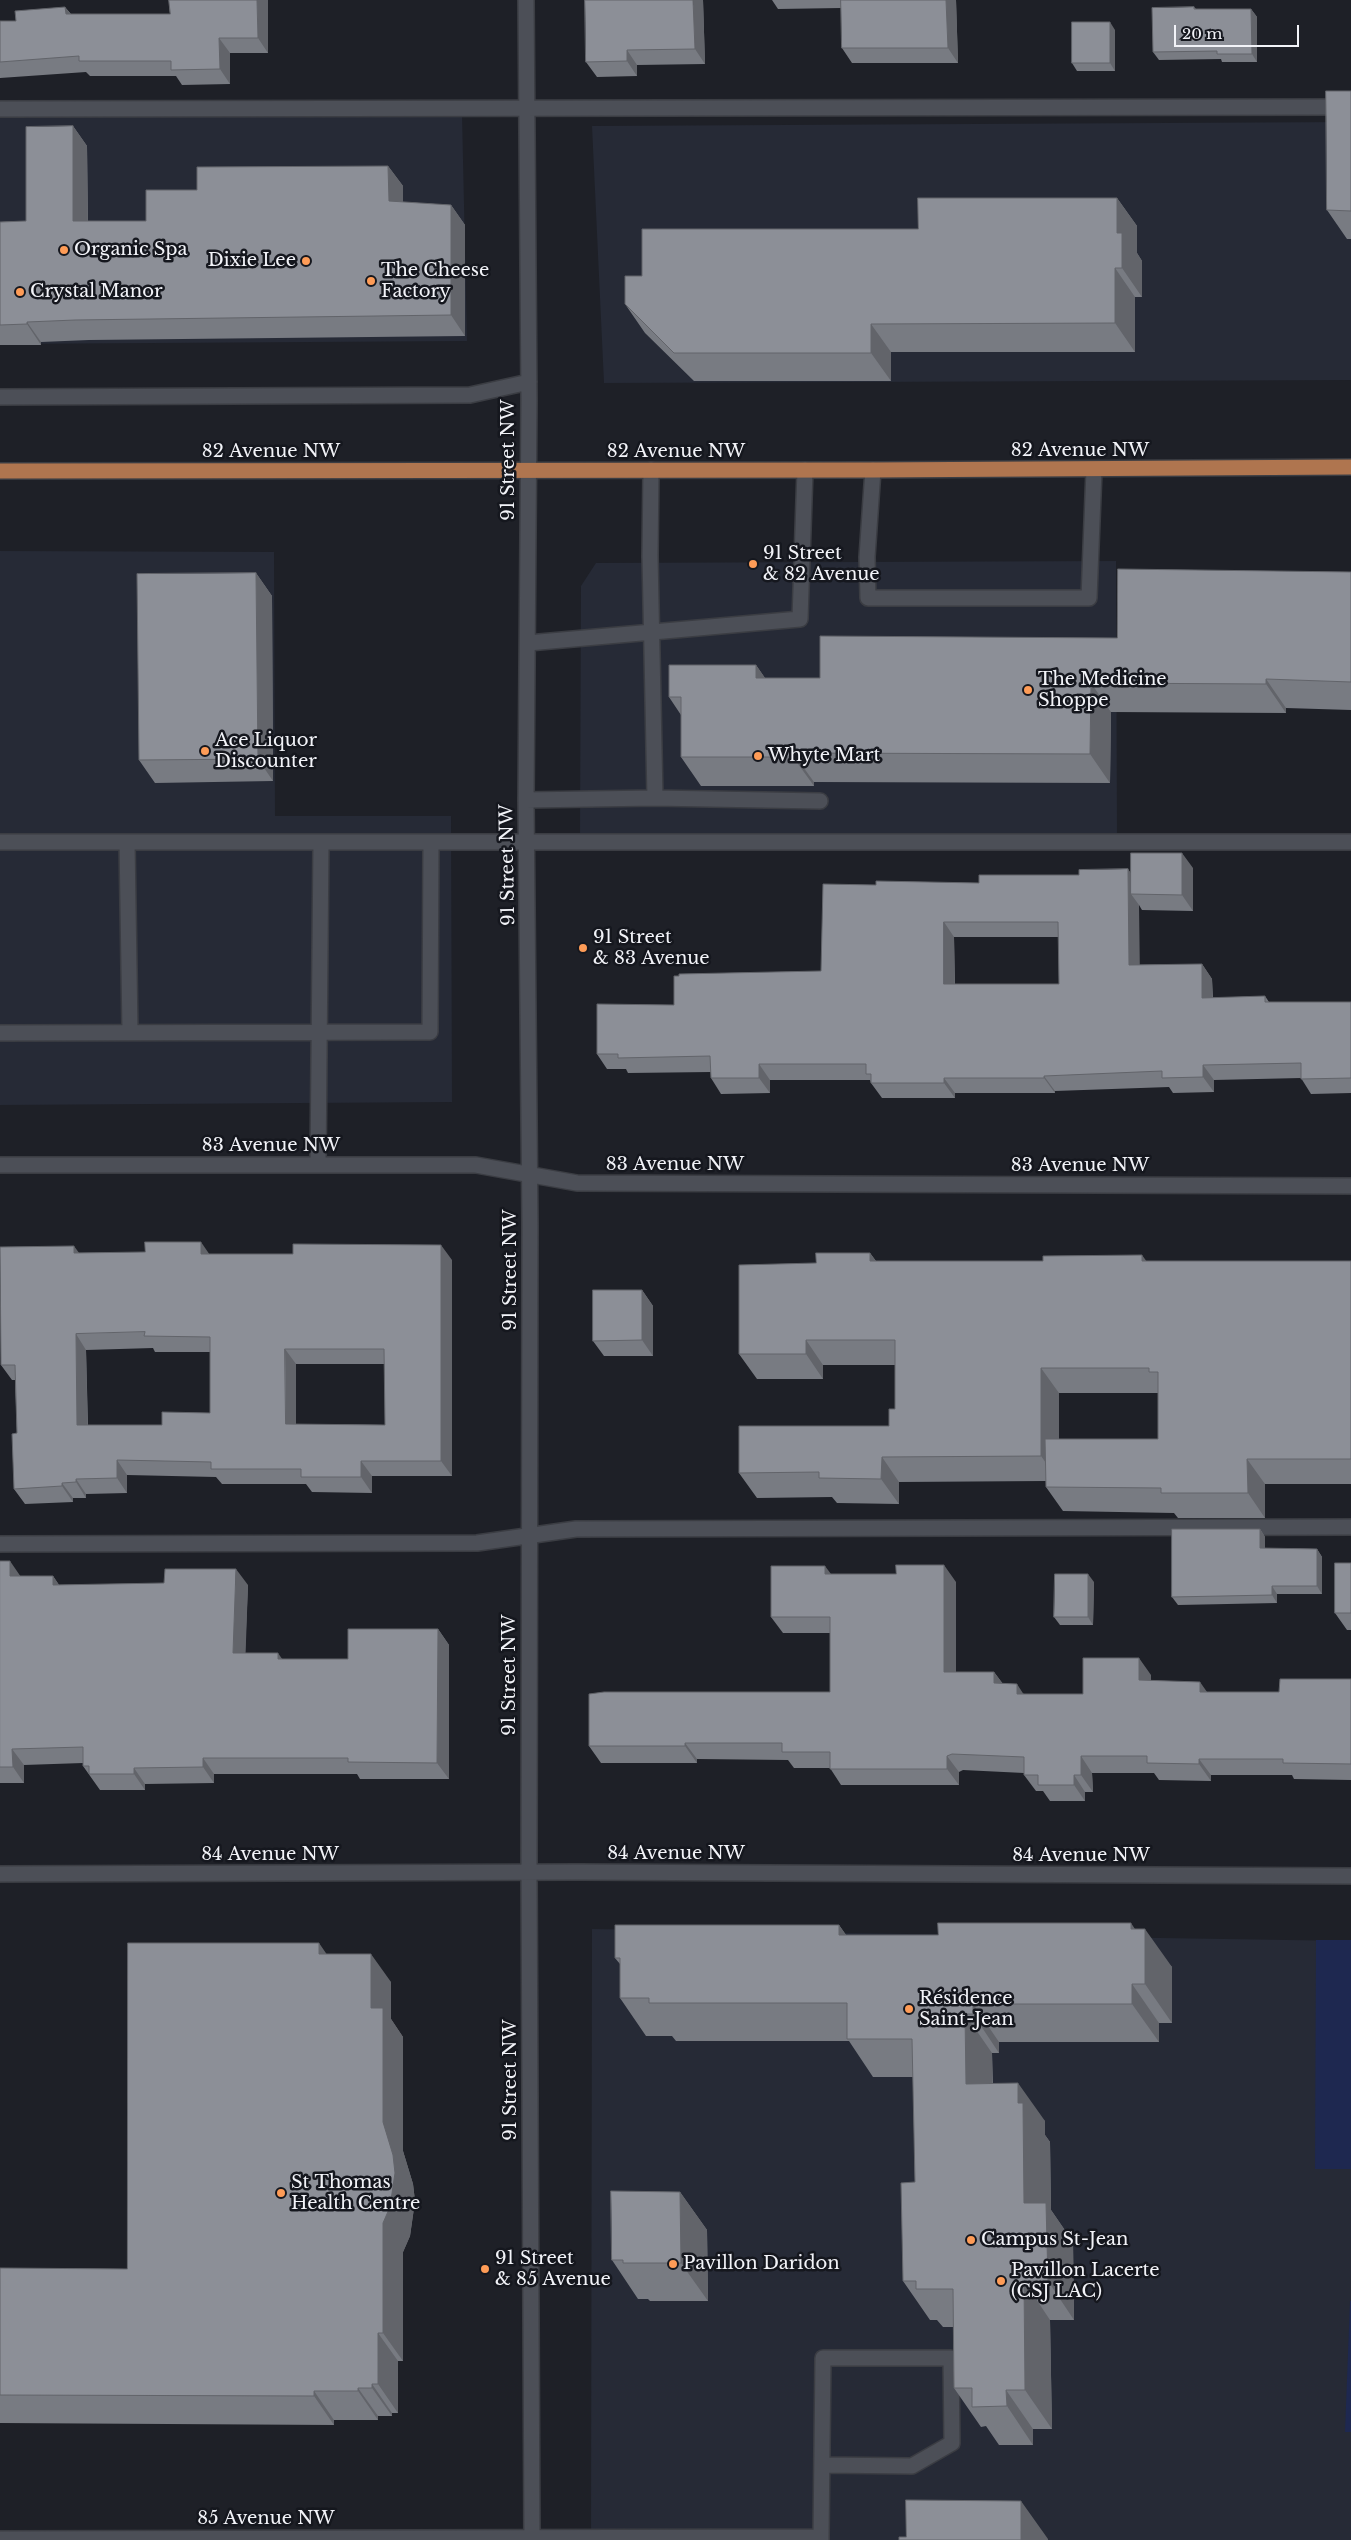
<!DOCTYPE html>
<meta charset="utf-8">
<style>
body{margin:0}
#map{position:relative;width:1351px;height:2540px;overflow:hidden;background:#1e2027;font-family:"Libre Baskerville",serif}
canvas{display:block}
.scale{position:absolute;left:1174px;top:25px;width:125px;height:22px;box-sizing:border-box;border:2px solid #f2f3f8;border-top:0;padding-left:6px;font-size:15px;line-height:18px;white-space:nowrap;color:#f2f3f8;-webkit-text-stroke:4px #15171e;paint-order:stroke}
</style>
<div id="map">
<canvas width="1351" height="2540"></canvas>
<div class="scale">20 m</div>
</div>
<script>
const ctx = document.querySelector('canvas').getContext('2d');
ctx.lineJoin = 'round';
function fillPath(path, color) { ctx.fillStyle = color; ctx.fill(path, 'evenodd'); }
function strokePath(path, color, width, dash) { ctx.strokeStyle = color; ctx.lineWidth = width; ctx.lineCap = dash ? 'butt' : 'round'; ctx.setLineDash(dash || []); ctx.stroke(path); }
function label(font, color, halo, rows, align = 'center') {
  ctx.font = font + ' "Libre Baskerville",serif'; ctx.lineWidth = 5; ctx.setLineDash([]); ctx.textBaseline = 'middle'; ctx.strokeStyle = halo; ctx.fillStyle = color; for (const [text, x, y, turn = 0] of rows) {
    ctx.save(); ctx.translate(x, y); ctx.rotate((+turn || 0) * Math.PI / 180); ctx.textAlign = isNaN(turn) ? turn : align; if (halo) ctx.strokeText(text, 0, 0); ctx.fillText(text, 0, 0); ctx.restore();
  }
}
const built = new Path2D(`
 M 462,114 L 467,341 L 0,344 L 0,117 Z
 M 1351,122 L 1351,380 L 604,383 L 592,126 Z
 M 0,551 L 274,552 L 275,816 L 451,816 L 452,1102 L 0,1105 Z
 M 1116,561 L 1117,833 L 580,834 L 581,586 L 596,563 Z
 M 592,1929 L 1351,1941 L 1351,2540 L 591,2540 Z`);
const green = new Path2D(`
 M 1316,1940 L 1351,1940 L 1351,2169 L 1315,2169 Z
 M 1350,2301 L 1351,2301 L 1351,2432 L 1345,2432 Z`);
const minor = new Path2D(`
 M 526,0 L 529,400 L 526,800 L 530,1226 L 529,1872 L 532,2540
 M 0,109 L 1351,107
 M 0,397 L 470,395 L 529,382
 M 873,470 L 867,557 L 868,598 L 1089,598 L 1094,470
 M 528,643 L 800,619 L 805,470
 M 655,798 L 820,801
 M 526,800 L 655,798 L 650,556 L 651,470
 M 0,842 L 1351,842
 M 127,842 L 130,1032
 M 0,1033 L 430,1032 L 431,842
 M 0,1165 L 476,1165 L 577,1183 L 1351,1186
 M 318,1165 L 321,842
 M 0,1544 L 477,1543 L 576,1529 L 1351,1527
 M 0,1874 L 578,1872 L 1351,1876
 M 821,2537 L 823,2358 L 951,2358 L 952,2443 L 912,2466 L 823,2465
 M 0,2539 L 821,2537 L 821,2540`);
const major = new Path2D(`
 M 0,471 L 873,470 L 1351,467`);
const wall = new Path2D(`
 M 169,0 L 268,0 L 268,53 L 230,53 L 230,84 L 182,85 L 176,76 L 90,76 L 86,72 L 0,78 L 0,21 L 16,21 L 65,7 L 71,14 L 170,14 Z
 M 703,0 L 705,64 L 637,65 L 637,76 L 597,77 L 586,62 Z
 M 772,0 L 956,0 L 958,63 L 852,63 L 842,48 L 841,8 L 778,9 Z
 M 1194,7 L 1196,9 L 1251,9 L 1257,17 L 1257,62 L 1222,62 L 1221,59 L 1159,60 L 1153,52 Z
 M 1115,30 L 1115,71 L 1077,71 L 1072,63 Z
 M 1351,91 L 1351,239 L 1347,239 L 1327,210 Z
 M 73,126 L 87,146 L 88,221 L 146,221 L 388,166 L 403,186 L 403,202 L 451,205 L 465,225 L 465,336 L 89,340 L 41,342 L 41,345 L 0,345 L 0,222 L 26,221 Z
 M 1117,198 L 1137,226 L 1137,253 L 1142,261 L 1142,297 L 1135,297 L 1135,352 L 891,352 L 891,381 L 694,381 L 645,333 L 625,304 L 642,276 L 918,229 Z
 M 1351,572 L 1351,710 L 1286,708 L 1286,713 L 1111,712 L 1110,783 L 814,782 L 814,786 L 701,786 L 681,757 L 681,715 L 669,697 L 756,665 L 765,678 L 820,678 L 1117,638 Z
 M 256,573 L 272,596 L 273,781 L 155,783 L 139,760 Z
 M 1193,868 L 1193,911 L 1142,910 L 1139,905 L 1139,965 L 1202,964 L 1212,979 L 1213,998 L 1265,996 L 1269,1002 L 1351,1002 L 1351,1093 L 1311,1094 L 1301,1078 L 1214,1080 L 1214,1092 L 1173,1093 L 1169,1087 L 1055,1091 L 1055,1093 L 955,1093 L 955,1098 L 882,1098 L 871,1083 L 870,1080 L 770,1080 L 770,1093 L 721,1094 L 711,1078 L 711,1072 L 628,1073 L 626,1069 L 607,1069 L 597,1054 L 674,1005 L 821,971 L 876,885 L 979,883 L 1079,875 L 1128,869 L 1131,874 ZM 954,937 L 1059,937 L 1059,984 L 955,984 Z
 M 79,1253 L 210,1254 L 452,1260 L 452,1476 L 372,1476 L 372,1493 L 312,1492 L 306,1484 L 222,1484 L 216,1477 L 127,1475 L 127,1493 L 86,1494 L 86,1498 L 73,1498 L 73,1502 L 25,1504 L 14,1489 L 17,1433 L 15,1380 L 12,1380 L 1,1365 ZM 153,1348 L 155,1352 L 210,1352 L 210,1413 L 162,1425 L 88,1425 L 86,1350 ZM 296,1364 L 385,1364 L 385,1425 L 296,1424 Z
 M 870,1253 L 876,1261 L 1351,1261 L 1351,1484 L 1265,1484 L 1265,1518 L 1178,1518 L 1174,1513 L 1063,1511 L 1046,1487 L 1046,1481 L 899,1482 L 899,1504 L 837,1503 L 832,1497 L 757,1498 L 739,1473 L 889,1426 L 895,1409 L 895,1365 L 823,1365 L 823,1379 L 757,1379 L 739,1354 L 816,1263 ZM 1059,1393 L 1158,1393 L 1158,1439 L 1059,1439 Z
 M 642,1290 L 653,1306 L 653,1356 L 604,1356 L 593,1341 Z
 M 1260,1529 L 1265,1537 L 1265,1548 L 1317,1549 L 1322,1557 L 1322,1594 L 1277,1594 L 1277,1603 L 1178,1605 L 1172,1597 Z
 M 0,1561 L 20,1576 L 53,1576 L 59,1585 L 248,1585 L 245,1653 L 283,1659 L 348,1659 L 438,1629 L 449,1645 L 449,1779 L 360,1779 L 357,1774 L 214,1774 L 214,1783 L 145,1784 L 145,1790 L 100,1790 L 83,1766 L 83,1763 L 24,1765 L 24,1783 L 0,1783 Z
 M 1351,1563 L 1351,1630 L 1347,1630 L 1335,1613 Z
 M 830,1574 L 956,1582 L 956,1672 L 994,1672 L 1003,1684 L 1024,1694 L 1083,1694 L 1151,1675 L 1151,1681 L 1207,1692 L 1279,1692 L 1351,1679 L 1351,1780 L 1294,1779 L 1292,1775 L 1211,1775 L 1211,1781 L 1159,1780 L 1154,1773 L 1092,1773 L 1093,1792 L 1085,1792 L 1085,1801 L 1050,1801 L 1043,1791 L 1036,1791 L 1024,1775 L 1024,1773 L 963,1770 L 959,1772 L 959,1785 L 841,1785 L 830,1768 L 794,1768 L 788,1760 L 697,1759 L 697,1763 L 601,1763 L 589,1746 L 830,1692 L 830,1633 L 783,1633 L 771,1617 Z
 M 1094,1582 L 1093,1625 L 1060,1625 L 1054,1617 Z
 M 839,1925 L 846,1935 L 938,1935 L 1134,1929 L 1172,1967 L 1172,2023 L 1159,2023 L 1159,2042 L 999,2042 L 999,2053 L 992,2053 L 993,2084 L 1045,2121 L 1045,2135 L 1050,2142 L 1051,2210 L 1073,2242 L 1074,2320 L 1050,2320 L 1052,2429 L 1033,2429 L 1033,2445 L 999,2445 L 986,2426 L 981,2427 L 954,2388 L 953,2327 L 943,2327 L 937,2320 L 930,2320 L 903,2281 L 915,2182 L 913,2077 L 873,2077 L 849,2041 L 676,2041 L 672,2036 L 646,2036 L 620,1998 L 620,1964 L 615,1958 Z
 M 326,1954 L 391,1982 L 391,2019 L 403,2037 L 403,2151 L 413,2184 L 415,2201 L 410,2236 L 403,2252 L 403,2361 L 398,2361 L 398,2413 L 392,2413 L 392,2416 L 378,2416 L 378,2420 L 334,2420 L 334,2425 L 0,2423 L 0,2268 L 127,2269 Z
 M 680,2192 L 707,2230 L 708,2301 L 650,2301 L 648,2299 L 638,2299 L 612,2260 Z`);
const shadedWall = new Path2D(`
 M 257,0 L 268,0 L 268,53 L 258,38 Z
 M 693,0 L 703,0 L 705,64 L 695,49 Z
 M 946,0 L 956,0 L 958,63 L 948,48 Z
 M 65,7 L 76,22 L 66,14 Z
 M 1251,9 L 1257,17 L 1257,62 L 1252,54 Z
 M 1110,22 L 1115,30 L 1115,71 L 1110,63 Z
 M 219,38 L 230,53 L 230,84 L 220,69 Z
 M 627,50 L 637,65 L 637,76 L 627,61 Z
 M 73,126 L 87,146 L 88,241 L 73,221 Z
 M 388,166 L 403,186 L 403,221 L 389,201 Z
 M 1117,198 L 1137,226 L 1137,253 L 1142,261 L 1142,297 L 1122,268 L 1117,233 Z
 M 451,205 L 465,225 L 465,336 L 451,315 Z
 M 1115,268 L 1135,297 L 1135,352 L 1115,323 Z
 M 27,322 L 41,342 L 41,345 L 27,324 Z
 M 871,324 L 891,352 L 891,381 L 871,353 Z
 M 256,573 L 272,596 L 273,781 L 258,759 Z
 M 756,665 L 776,694 L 756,678 Z
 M 1266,679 L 1286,708 L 1286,713 L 1266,684 Z
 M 1091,683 L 1111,712 L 1110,783 L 1090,754 Z
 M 793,753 L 814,782 L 814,786 L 793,757 Z
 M 1182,853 L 1193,868 L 1193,911 L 1182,895 Z
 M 1128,869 L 1138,884 L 1131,894 L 1139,905 L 1140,980 L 1129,965 Z
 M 944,922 L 954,937 L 955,1000 L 944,984 Z
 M 1202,964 L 1212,979 L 1213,1013 L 1202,998 Z
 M 759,1064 L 770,1080 L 770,1093 L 759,1078 Z
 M 1203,1065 L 1214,1080 L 1214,1092 L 1203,1077 Z
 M 1044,1076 L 1055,1091 L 1055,1093 L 1044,1078 Z
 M 944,1078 L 955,1093 L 955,1098 L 944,1083 Z
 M 201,1242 L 212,1258 L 201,1254 Z
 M 441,1245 L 452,1260 L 452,1476 L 441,1461 Z
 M 74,1246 L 85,1261 L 74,1253 Z
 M 870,1253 L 888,1278 L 870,1261 Z
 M 1142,1255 L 1160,1280 L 1142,1261 Z
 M 642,1290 L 653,1306 L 653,1356 L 642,1340 Z
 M 76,1334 L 86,1350 L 88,1441 L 77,1425 Z
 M 806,1340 L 823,1365 L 823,1379 L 806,1354 Z
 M 285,1349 L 296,1364 L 296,1439 L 286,1424 Z
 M 1041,1368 L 1059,1393 L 1059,1481 L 1041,1456 Z
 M 882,1457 L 899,1482 L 899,1504 L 881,1479 Z
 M 1247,1459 L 1265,1484 L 1265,1518 L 1248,1493 Z
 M 117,1460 L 127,1475 L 127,1493 L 117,1478 Z
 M 361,1461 L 372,1476 L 372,1493 L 361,1477 Z
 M 76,1479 L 86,1494 L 86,1498 L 76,1482 Z
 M 62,1483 L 73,1498 L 73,1502 L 62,1486 Z
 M 1260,1529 L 1265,1537 L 1265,1556 L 1260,1548 Z
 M 1317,1549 L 1322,1557 L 1322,1594 L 1317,1586 Z
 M 10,1561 L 21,1577 L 10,1576 Z
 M 944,1565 L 956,1582 L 956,1688 L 944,1672 Z
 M 825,1566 L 837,1582 L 825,1574 Z
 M 236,1569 L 248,1585 L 245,1669 L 233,1653 Z
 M 1088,1574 L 1094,1582 L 1093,1625 L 1088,1617 Z
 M 53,1576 L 64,1592 L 53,1585 Z
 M 1272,1586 L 1277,1594 L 1277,1603 L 1272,1595 Z
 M 438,1629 L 449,1645 L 449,1779 L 437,1763 Z
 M 278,1653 L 289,1669 L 278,1659 Z
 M 1139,1658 L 1151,1675 L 1151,1697 L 1139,1680 Z
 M 994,1672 L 1006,1688 L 994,1683 Z
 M 1200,1682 L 1212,1699 L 1200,1692 Z
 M 1017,1684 L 1028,1701 L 1017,1694 Z
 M 685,1743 L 697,1759 L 697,1763 L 685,1746 Z
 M 12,1749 L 24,1765 L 24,1783 L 13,1767 Z
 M 947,1756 L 959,1772 L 959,1785 L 947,1769 Z
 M 1081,1756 L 1092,1773 L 1093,1792 L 1081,1775 Z
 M 203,1758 L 214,1774 L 214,1783 L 203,1767 Z
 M 1199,1759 L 1211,1775 L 1211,1781 L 1199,1764 Z
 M 134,1768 L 145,1784 L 145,1790 L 134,1774 Z
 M 1074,1775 L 1085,1792 L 1085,1801 L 1074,1785 Z
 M 1131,1923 L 1145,1944 L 1145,1929 L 1172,1967 L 1172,2023 L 1145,1984 L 1131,1929 Z
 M 839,1925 L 866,1963 L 839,1935 Z
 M 319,1943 L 339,1972 L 319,1954 Z
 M 371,1954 L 391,1982 L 391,2019 L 403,2037 L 403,2151 L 413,2184 L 415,2201 L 410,2236 L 403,2252 L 403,2361 L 383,2333 L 383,2122 L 371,2008 Z
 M 1132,1984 L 1159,2023 L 1159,2042 L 1132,2004 Z
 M 973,2004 L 999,2042 L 999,2053 L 973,2014 Z
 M 965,2014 L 992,2053 L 993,2123 L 966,2084 Z
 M 1018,2083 L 1045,2121 L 1045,2135 L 1050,2142 L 1051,2210 L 1073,2242 L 1074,2320 L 1048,2281 L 1024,2203 L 1018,2103 Z
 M 680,2192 L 707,2230 L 708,2301 L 681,2263 Z
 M 1024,2281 L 1050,2320 L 1052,2429 L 1025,2390 Z
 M 378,2333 L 398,2361 L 398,2413 L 378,2384 Z
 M 372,2384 L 392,2413 L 392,2416 L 372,2388 Z
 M 358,2388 L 378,2416 L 378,2420 L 358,2391 Z
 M 1006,2390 L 1033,2429 L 1033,2445 L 1007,2406 Z
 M 314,2391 L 334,2420 L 334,2425 L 314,2396 Z
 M 1021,2501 L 1048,2539 L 1048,2540 L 1021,2540 Z`);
const building = new Path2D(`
 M 169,0 L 257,0 L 258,38 L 219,38 L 220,69 L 171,70 L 171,61 L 79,61 L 79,56 L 0,62 L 0,21 L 16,21 L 15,11 L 65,7 L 66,14 L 170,14 Z
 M 585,0 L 693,0 L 695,49 L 627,50 L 627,61 L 586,62 Z
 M 841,0 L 946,0 L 948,48 L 842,48 Z
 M 1194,7 L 1194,9 L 1251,9 L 1252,54 L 1217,54 L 1217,51 L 1153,52 L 1152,8 Z
 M 1072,22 L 1110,22 L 1110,63 L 1072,63 Z
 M 1326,91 L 1351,91 L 1351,211 L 1327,210 Z
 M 73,126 L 73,221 L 146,221 L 146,190 L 197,190 L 197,167 L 388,166 L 389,201 L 451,205 L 451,315 L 75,320 L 27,322 L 27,324 L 0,325 L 0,222 L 26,221 L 26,127 Z
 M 918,198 L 1117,198 L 1117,233 L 1122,233 L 1122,268 L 1115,268 L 1115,323 L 871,324 L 871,353 L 674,353 L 625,304 L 625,276 L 642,276 L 642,229 L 918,229 Z
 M 1118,569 L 1351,572 L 1351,682 L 1266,679 L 1266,684 L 1091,683 L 1090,754 L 793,753 L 793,757 L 681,757 L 681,697 L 669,697 L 669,665 L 756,665 L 756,678 L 820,678 L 820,636 L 1117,638 Z
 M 256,573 L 258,759 L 139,760 L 137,574 Z
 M 1131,853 L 1182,853 L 1182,895 L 1131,894 Z
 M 1128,869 L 1129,965 L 1202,964 L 1202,998 L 1265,996 L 1265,1002 L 1351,1002 L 1351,1078 L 1301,1079 L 1301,1063 L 1203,1065 L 1203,1077 L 1162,1078 L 1162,1071 L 1044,1076 L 1044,1078 L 944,1078 L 944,1083 L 871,1083 L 871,1074 L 866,1074 L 866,1064 L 759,1064 L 759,1078 L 711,1078 L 710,1056 L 618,1058 L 618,1054 L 597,1054 L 597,1004 L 674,1005 L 674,976 L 679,976 L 679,974 L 821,971 L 823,884 L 876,885 L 876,881 L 979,883 L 979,875 L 1079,875 L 1079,870 ZM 944,922 L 1058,922 L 1059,984 L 944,984 Z
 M 145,1242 L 201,1242 L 201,1254 L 293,1254 L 293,1244 L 441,1245 L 441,1461 L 361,1461 L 361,1477 L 301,1477 L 301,1469 L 211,1469 L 211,1462 L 117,1460 L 117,1478 L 76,1479 L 76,1482 L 62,1483 L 62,1486 L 14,1489 L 12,1434 L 17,1433 L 15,1365 L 1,1365 L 0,1247 L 74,1246 L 74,1253 L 145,1252 ZM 145,1332 L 144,1336 L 210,1337 L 210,1413 L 162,1412 L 162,1425 L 77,1425 L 76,1334 ZM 285,1349 L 384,1349 L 385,1425 L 286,1424 Z
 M 816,1253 L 870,1253 L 870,1261 L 1043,1261 L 1043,1256 L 1142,1255 L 1142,1261 L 1351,1261 L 1351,1459 L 1247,1459 L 1248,1493 L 1161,1493 L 1161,1488 L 1046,1487 L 1045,1439 L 1158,1439 L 1158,1372 L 1149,1372 L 1149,1368 L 1041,1368 L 1041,1456 L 882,1457 L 881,1479 L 819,1478 L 819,1472 L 739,1473 L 739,1426 L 889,1426 L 889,1409 L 895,1409 L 895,1340 L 806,1340 L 806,1354 L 739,1354 L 739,1265 L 816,1263 Z
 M 593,1290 L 642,1290 L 642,1340 L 593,1341 Z
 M 1172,1529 L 1260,1529 L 1260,1548 L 1317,1549 L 1317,1586 L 1272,1586 L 1272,1595 L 1172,1597 Z
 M 0,1561 L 10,1561 L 10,1576 L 53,1576 L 53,1585 L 164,1583 L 165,1569 L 236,1569 L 233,1653 L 278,1653 L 278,1659 L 348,1659 L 348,1629 L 438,1629 L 437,1763 L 348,1762 L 348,1758 L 203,1758 L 203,1767 L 134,1768 L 134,1774 L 89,1774 L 89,1766 L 83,1766 L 83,1747 L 12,1749 L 13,1767 L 0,1767 Z
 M 1335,1563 L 1351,1563 L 1351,1613 L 1335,1613 Z
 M 896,1565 L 944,1565 L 944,1672 L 994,1672 L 994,1683 L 1017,1684 L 1017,1694 L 1083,1694 L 1083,1658 L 1139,1658 L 1139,1680 L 1200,1682 L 1200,1692 L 1279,1692 L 1280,1679 L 1351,1679 L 1351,1764 L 1283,1763 L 1283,1759 L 1199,1759 L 1199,1764 L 1147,1763 L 1147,1756 L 1081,1756 L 1081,1775 L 1074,1775 L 1074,1785 L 1038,1785 L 1038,1775 L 1024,1775 L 1024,1757 L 952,1754 L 947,1756 L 947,1769 L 830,1769 L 830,1752 L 782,1752 L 782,1743 L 685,1743 L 685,1746 L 589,1746 L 589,1694 L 604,1692 L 830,1692 L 830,1617 L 771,1617 L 771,1566 L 825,1566 L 825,1574 L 896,1574 Z
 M 1055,1574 L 1088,1574 L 1088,1617 L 1054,1617 Z
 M 938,1923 L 1131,1923 L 1131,1929 L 1145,1929 L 1145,1984 L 1132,1984 L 1132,2004 L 973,2004 L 973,2014 L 965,2014 L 966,2084 L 1018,2083 L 1018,2103 L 1023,2103 L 1024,2203 L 1046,2203 L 1048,2281 L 1024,2281 L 1025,2390 L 1006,2390 L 1007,2406 L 972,2407 L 972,2388 L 954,2388 L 953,2289 L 916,2289 L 916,2281 L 903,2281 L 901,2183 L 915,2182 L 912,2039 L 847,2039 L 847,2003 L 649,2003 L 649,1998 L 620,1998 L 620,1958 L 615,1958 L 615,1925 L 839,1925 L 839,1935 L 938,1935 Z
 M 128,1943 L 319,1943 L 319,1954 L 371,1954 L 371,2008 L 383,2008 L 383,2122 L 393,2155 L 395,2173 L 390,2207 L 383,2223 L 383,2333 L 378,2333 L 378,2384 L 372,2384 L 372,2388 L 358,2388 L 358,2391 L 314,2391 L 314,2396 L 0,2395 L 0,2268 L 127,2269 Z
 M 611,2191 L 680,2192 L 681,2263 L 623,2263 L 623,2260 L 612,2260 Z
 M 906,2500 L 1021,2501 L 1021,2540 L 899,2540 L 899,2537 L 906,2537 Z`);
const markers = [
 [64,250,5,"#fe9c57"],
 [306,261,5,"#fe9c57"],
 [371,281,5,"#fe9c57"],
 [20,292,5,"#fe9c57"],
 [753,564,5,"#fe9c57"],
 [1028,690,5,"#fe9c57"],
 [205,751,5,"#fe9c57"],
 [758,756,5,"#fe9c57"],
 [583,948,5,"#fe9c57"],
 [909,2009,5,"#fe9c57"],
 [281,2193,5,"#fe9c57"],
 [971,2240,5,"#fe9c57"],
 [673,2264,5,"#fe9c57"],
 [485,2269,5,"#fe9c57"],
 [1001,2281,5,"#fe9c57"]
];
const poiNames = [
 ["Organic Spa",74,250],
 ["Dixie Lee",296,261,"right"],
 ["The Cheese",381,271],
 ["Factory",381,292],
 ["Crystal Manor",30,292],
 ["91 Street",763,554],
 ["& 82 Avenue",763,575],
 ["The Medicine",1038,680],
 ["Shoppe",1038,701],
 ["Ace Liquor",215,741],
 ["Discounter",215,762],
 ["Whyte Mart",768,756],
 ["91 Street",593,938],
 ["& 83 Avenue",593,959],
 ["Résidence",919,1999],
 ["Saint-Jean",919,2020],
 ["St Thomas",291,2183],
 ["Health Centre",291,2204],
 ["Campus St-Jean",981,2240],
 ["91 Street",495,2259],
 ["& 85 Avenue",495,2280],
 ["Pavillon Daridon",683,2264],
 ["Pavillon Lacerte",1011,2271],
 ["(CSJ LAC)",1011,2292]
];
const streetNames = [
 ["82 Avenue NW",1080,451],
 ["82 Avenue NW",271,452],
 ["82 Avenue NW",676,452],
 ["91 Street NW",509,460,-90],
 ["91 Street NW",508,865,-91],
 ["83 Avenue NW",271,1146],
 ["83 Avenue NW",675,1165],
 ["83 Avenue NW",1080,1166],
 ["91 Street NW",511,1270,-90],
 ["91 Street NW",510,1675,-90],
 ["84 Avenue NW",676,1854],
 ["84 Avenue NW",270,1855],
 ["84 Avenue NW",1081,1856],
 ["91 Street NW",511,2080,-90],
 ["85 Avenue NW",266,2519]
];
fillPath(built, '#262a36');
fillPath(green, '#1e2850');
strokePath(minor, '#3b3d43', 18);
strokePath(major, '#3b3d43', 18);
strokePath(minor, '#4c4f57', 15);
strokePath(major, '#af754f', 15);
fillPath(wall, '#787b82');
fillPath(shadedWall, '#62646a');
fillPath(building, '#8c8f97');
strokePath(building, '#62646a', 1);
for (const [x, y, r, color] of markers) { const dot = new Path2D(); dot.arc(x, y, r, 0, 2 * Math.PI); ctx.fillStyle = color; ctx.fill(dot); strokePath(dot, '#15171e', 2); }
label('18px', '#f2f3f8', '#15171e', poiNames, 'left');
label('18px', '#f2f3f8', '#15171e', streetNames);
</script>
